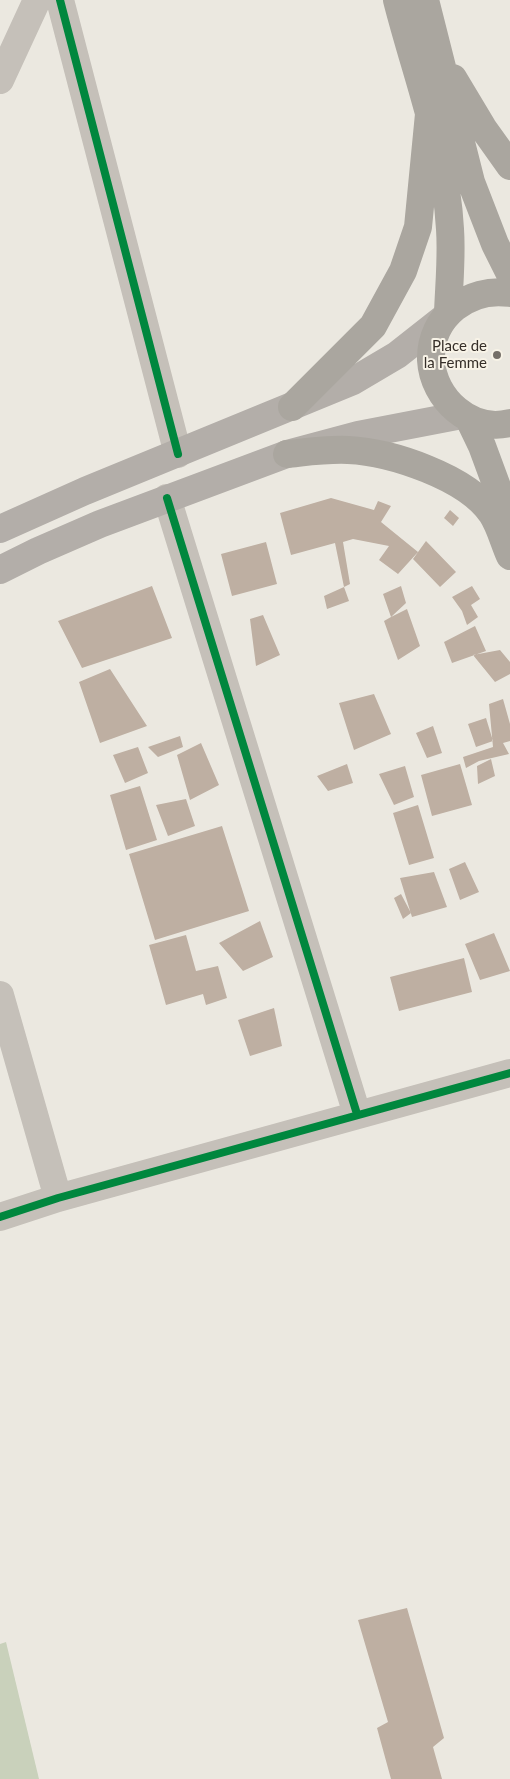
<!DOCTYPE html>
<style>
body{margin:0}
canvas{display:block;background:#ebe8e0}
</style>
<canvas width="510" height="1779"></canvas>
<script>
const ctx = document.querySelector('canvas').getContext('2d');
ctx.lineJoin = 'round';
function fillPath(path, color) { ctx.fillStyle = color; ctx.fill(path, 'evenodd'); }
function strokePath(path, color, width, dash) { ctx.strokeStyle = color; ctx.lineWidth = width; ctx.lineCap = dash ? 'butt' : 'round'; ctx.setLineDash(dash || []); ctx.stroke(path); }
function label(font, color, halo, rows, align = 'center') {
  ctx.font = font + ' Lato,sans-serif'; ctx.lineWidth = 4; ctx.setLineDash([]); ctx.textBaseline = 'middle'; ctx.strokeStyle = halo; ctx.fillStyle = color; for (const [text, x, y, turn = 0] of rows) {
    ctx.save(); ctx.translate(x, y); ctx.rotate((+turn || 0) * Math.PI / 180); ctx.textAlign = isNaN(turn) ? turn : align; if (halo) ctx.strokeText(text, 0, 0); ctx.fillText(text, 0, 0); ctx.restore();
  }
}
const green = new Path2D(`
 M 6,1642 L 39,1779 L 0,1779 L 0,1644 Z`);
const building = new Path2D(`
 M 331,498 L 374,510 L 378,501 L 391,506 L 381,522 L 418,552 L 398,574 L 379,560 L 389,546 L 353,539 L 343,542 L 350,584 L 344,587 L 335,543 L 291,555 L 280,513 Z
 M 450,510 L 459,518 L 453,526 L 444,518 Z
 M 426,541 L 456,572 L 440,587 L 413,559 Z
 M 266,542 L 277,584 L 232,596 L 221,554 Z
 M 152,586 L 172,638 L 82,668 L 58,621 Z
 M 401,586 L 406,603 L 391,617 L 407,609 L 420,646 L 398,660 L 384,621 L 391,617 L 383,594 Z
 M 472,586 L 480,599 L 471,605 L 478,617 L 467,625 L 462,611 L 452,597 Z
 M 344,587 L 349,601 L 327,609 L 324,596 Z
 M 263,615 L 280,655 L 256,666 L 250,619 Z
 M 475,626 L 486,651 L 452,663 L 444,642 Z
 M 500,650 L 510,662 L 510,674 L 495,682 L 473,655 Z
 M 110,669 L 147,726 L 100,743 L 79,682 Z
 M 374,694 L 391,734 L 354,750 L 339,703 Z
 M 503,699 L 510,724 L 510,741 L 503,743 L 509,754 L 479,761 L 466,768 L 463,757 L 493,747 L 489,704 Z
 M 486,718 L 493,741 L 476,747 L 468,724 Z
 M 433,726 L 442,753 L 427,758 L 416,733 Z
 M 180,736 L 183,747 L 158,757 L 148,747 Z
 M 201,743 L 219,785 L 190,800 L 177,755 Z
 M 138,747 L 148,773 L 125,783 L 113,755 Z
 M 491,759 L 495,776 L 478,784 L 477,766 Z
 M 347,764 L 353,783 L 328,791 L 317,776 Z
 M 460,764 L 472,805 L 432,816 L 421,775 Z
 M 405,766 L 414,797 L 394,805 L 379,774 Z
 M 140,786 L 157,840 L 126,850 L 110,795 Z
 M 186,799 L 195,826 L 168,836 L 156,805 Z
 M 418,805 L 434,858 L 409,865 L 393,813 Z
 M 222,826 L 249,911 L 155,940 L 129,854 Z
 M 465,862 L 479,892 L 460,900 L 449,869 Z
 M 434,872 L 447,907 L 412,917 L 400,878 Z
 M 401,894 L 411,913 L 403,919 L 394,898 Z
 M 260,921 L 273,957 L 243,971 L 219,943 Z
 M 494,933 L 510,971 L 480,980 L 465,944 Z
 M 186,935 L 196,971 L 218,966 L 227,998 L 206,1005 L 203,994 L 166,1005 L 149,945 Z
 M 464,958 L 472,992 L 399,1011 L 390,977 Z
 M 274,1008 L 282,1046 L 250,1056 L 238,1020 Z
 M 407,1608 L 444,1738 L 433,1747 L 442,1779 L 391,1779 L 377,1728 L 388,1722 L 358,1620 Z`);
const minor = new Path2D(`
 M 60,0 L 178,454
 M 0,80 L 37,0
 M 167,498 L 357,1114
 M 0,995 L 58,1198
 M 0,1217 L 58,1198 L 510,1073`);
const major = new Path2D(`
 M 0,529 L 85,491 L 353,381 L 397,355 L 444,318
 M 0,570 L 38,551 L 100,524 L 287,454 L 358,435 L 462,415`);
const highway = new Path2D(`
 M 397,0 C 416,75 446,151 450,229 C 452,257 449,285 448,313
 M 425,0 L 471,182 L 495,244 L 510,274
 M 453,78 L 483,128 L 510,166
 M 510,293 C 469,287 430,316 431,360 C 433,399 471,433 510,423
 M 292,407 L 373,326 L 403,271 L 418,227 L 429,114
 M 469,419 L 482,446 L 510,522
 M 287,454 C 307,452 328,449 348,450 C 391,452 467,477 492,514 C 500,526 504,543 510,556`);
const cycleway = new Path2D(`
 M 60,0 L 178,454
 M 167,498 L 357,1114
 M 0,1217 L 58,1198 L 510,1073`);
const markers = [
 [497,355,5,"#756f68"]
];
const poiNames = [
 ["Place de",487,346],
 ["la Femme",487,363]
];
fillPath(green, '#c9d1bb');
fillPath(building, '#beafa2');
strokePath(minor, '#c5c0b9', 28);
strokePath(major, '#b3aea9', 28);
strokePath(highway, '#aaa69f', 28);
strokePath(cycleway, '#00873e', 8);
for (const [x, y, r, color] of markers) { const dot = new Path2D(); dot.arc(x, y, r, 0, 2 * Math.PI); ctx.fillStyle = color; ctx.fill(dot); strokePath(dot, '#f8f3e7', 2); }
label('15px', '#352e28', '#f8f3e7', poiNames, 'right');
</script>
